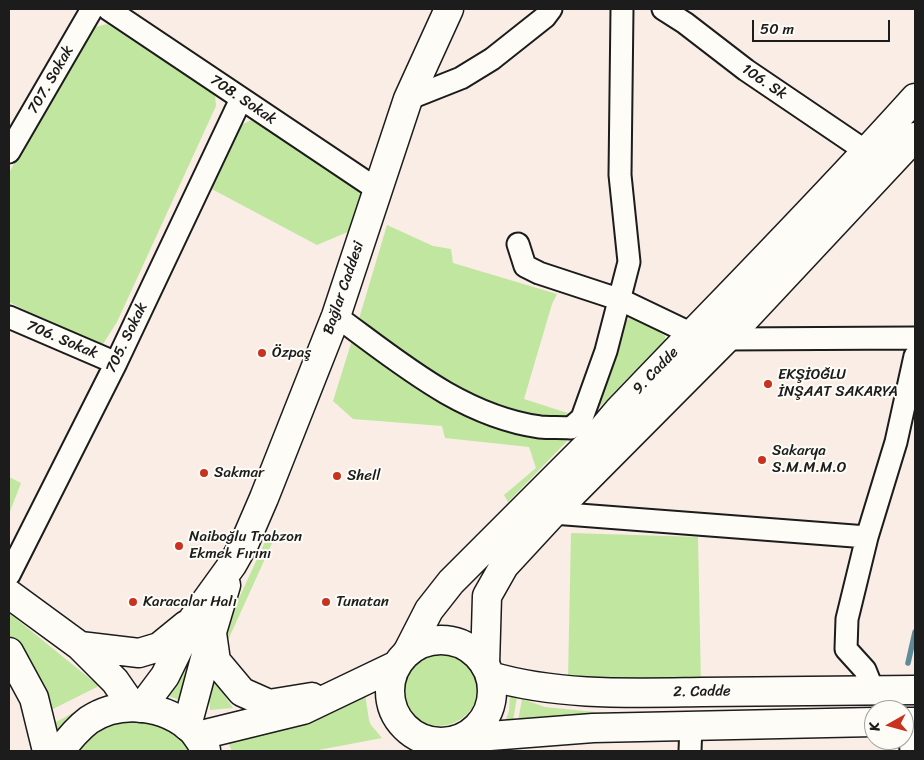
<!DOCTYPE html>
<meta charset="utf-8">
<style>
body{margin:0}
#map{position:relative;width:924px;height:760px;overflow:hidden;background:#f9ede6;font-family:Sriracha,sans-serif}
canvas{display:block}
.frame{position:absolute;inset:0;border:10px solid #1c1c1c;pointer-events:none}
.north{position:absolute;left:864px;top:700px;width:50px;height:50px;box-sizing:border-box;background:#fdfcf7;border:1px solid #a3a29f;border-radius:50%;rotate:263deg;font-size:14px;font-weight:700;line-height:20px;text-align:center;color:#1c1c1c}
.north::after{content:'';display:block;margin:auto;width:18px;height:22px;background:#c8321e;clip-path:polygon(50% 0,100% 100%,50% 72%,0 100%)}
.scale{position:absolute;left:752px;top:20px;width:138px;height:22px;box-sizing:border-box;border:2px solid #1c1c1c;border-top:0;padding-left:6px;font-size:15px;line-height:18px;white-space:nowrap;color:#1c1c1c;-webkit-text-stroke:4px #fdfcf7;paint-order:stroke}
</style>
<div id="map">
<canvas width="924" height="760"></canvas>
<div class="frame"></div>
<div class="north">K</div>
<div class="scale">50 m</div>
</div>
<script>
const ctx = document.querySelector('canvas').getContext('2d');
ctx.lineJoin = 'round';
function fillPath(path, color) { ctx.fillStyle = color; ctx.fill(path, 'evenodd'); }
function strokePath(path, color, width, dash) { ctx.strokeStyle = color; ctx.lineWidth = width; ctx.lineCap = dash ? 'butt' : 'round'; ctx.setLineDash(dash || []); ctx.stroke(path); }
function label(font, color, halo, rows, align = 'center') {
  ctx.font = font + ' Sriracha,sans-serif'; ctx.lineWidth = 4; ctx.setLineDash([]); ctx.textBaseline = 'middle'; ctx.strokeStyle = halo; ctx.fillStyle = color; for (const [text, x, y, turn = 0] of rows) {
    ctx.save(); ctx.translate(x, y); ctx.rotate((+turn || 0) * Math.PI / 180); ctx.textAlign = isNaN(turn) ? turn : align; if (halo) ctx.strokeText(text, 0, 0); ctx.fillText(text, 0, 0); ctx.restore();
  }
}
const green = new Path2D(`
 M 107,24 L 215,95 L 216,106 L 117,322 L 103,344 L 92,344 L 9,302 L 9,173 L 84,30 Z
 M 251,120 L 353,183 L 362,197 L 350,231 L 317,245 L 208,187 L 234,129 Z
 M 387,225 L 433,246 L 451,249 L 453,263 L 557,294 L 552,304 L 524,399 L 577,416 L 567,423 L 475,402 L 358,322 Z
 M 636,315 L 665,336 L 665,340 L 589,418 L 588,415 L 625,323 L 630,317 Z
 M 354,334 L 401,368 L 571,437 L 508,502 L 504,495 L 536,468 L 529,447 L 445,438 L 442,426 L 353,419 L 333,401 Z
 M 9,477 L 21,483 L 9,514 Z
 M 571,533 L 698,537 L 701,685 L 568,678 Z
 M 268,535 L 272,535 L 274,539 L 229,638 L 224,638 L 223,633 Z
 M 9,613 L 99,686 L 47,712 L 9,641 Z
 M400 687a39 39 0 1 1 78 0a39 39 0 1 1-78 0Z
 M 186,666 L 192,668 L 190,704 L 166,695 Z
 M 216,683 L 233,708 L 210,710 L 208,685 Z
 M 510,693 L 517,697 L 512,727 L 505,722 L 509,711 Z
 M 108,694 L 110,696 L 60,734 L 56,731 L 56,722 Z
 M 365,694 L 369,720 L 371,725 L 382,738 L 313,751 L 232,751 L 225,736 L 323,715 L 343,707 Z
 M 522,699 L 545,707 L 605,713 L 605,718 L 517,726 Z
 M 138,720 C 167,725 176,730 196,751 L 79,751 C 95,730 112,724 138,720 Z`);
const stream = new Path2D(`
 M 908,663 L 915,632`);
const street = new Path2D(`
 M 108,9 L 378,190
 M 663,9 L 685,23 L 746,70 L 867,152
 M 408,99 L 461,78 L 492,59 L 545,17 L 551,9
 M 9,152 L 92,9
 M 518,244 L 525,266 L 539,273 L 621,300 L 692,334
 M 336,316 C 398,361 461,416 540,427 C 550,428 561,427 571,428 L 582,418 L 606,351 L 629,262 L 620,175 L 622,9
 M 9,317 L 116,363
 M 726,339 L 915,338
 M 553,513 L 867,537
 M 9,575 L 116,363 L 241,99
 M 873,690 L 865,670 L 846,649 L 847,619 L 867,537 L 896,442 L 915,356
 M 909,722 L 911,751
 M 450,742 L 450,751
 M 690,751 L 691,725`);
const secondary = new Path2D(`
 M 9,594 L 80,646 L 115,681 L 133,707
 M 212,633 L 216,661 L 242,692 L 269,704 L 312,697
 M 80,646 L 139,653 L 159,647 L 186,625
 M 408,651 L 429,610 L 451,582 L 596,437 L 618,411 C 717,307 819,205 915,98
 M 9,652 L 34,698 L 47,751
 M 485,665 L 487,596 L 504,566 L 553,513 L 726,339 L 915,137
 M 141,708 L 165,676 L 193,619 L 232,565 L 245,542 L 264,498 L 336,316 L 408,99 L 449,9
 M 187,726 L 212,632 L 226,585`);
const primary = new Path2D(`
 M390 691a51 51 0 1 1 102 0a51 51 0 1 1-102 0Z
 M 490,676 C 558,696 631,693 702,692 C 773,692 844,690 915,690
 M 904,722 L 915,722
 M 197,736 L 303,710 L 397,665
 M 464,738 L 593,728 L 874,722
 M 60,751 C 69,739 77,729 89,720 C 121,699 166,705 193,731 C 198,737 202,744 206,750`);
const markers = [
 [262,353,5,"#c8321e"],
 [768,384,5,"#c8321e"],
 [762,460,5,"#c8321e"],
 [204,473,5,"#c8321e"],
 [337,476,5,"#c8321e"],
 [179,546,5,"#c8321e"],
 [133,602,5,"#c8321e"],
 [326,602,5,"#c8321e"]
];
const streetNames = [
 ["707. Sokak",51,80,-60],
 ["106. Sk",764,82,34],
 ["708. Sokak",243,100,34],
 ["Bağlar Caddesi",344,288,-71],
 ["705. Sokak",127,338,-64],
 ["706. Sokak",62,340,23],
 ["9. Cadde",656,371,-46],
 ["2. Cadde",702,692,-1]
];
const poiNames = [
 ["Özpaş",272,353],
 ["EKŞİOĞLU",778,375],
 ["İNŞAAT SAKARYA",778,392],
 ["Sakarya",772,451],
 ["S.M.M.M.O",772,468],
 ["Sakmar",214,473],
 ["Shell",347,476],
 ["Naiboğlu Trabzon",189,537],
 ["Ekmek Fırını",189,554],
 ["Karacalar Halı",143,602],
 ["Tunatan",336,602]
];
fillPath(green, '#c1e6a0');
strokePath(stream, '#5f8a99', 5.5);
strokePath(street, '#1c1c1c', 25);
strokePath(secondary, '#1c1c1c', 31);
strokePath(primary, '#1c1c1c', 31);
strokePath(street, '#fdfcf7', 21);
strokePath(secondary, '#fdfcf7', 28);
strokePath(primary, '#fdfcf7', 28);
for (const [x, y, r, color] of markers) { const dot = new Path2D(); dot.arc(x, y, r, 0, 2 * Math.PI); ctx.fillStyle = color; ctx.fill(dot); strokePath(dot, '#fdfcf7', 2); }
label('15px', '#1c1c1c', '#fdfcf7', streetNames);
label('15px', '#1c1c1c', '#fdfcf7', poiNames, 'left');
</script>
